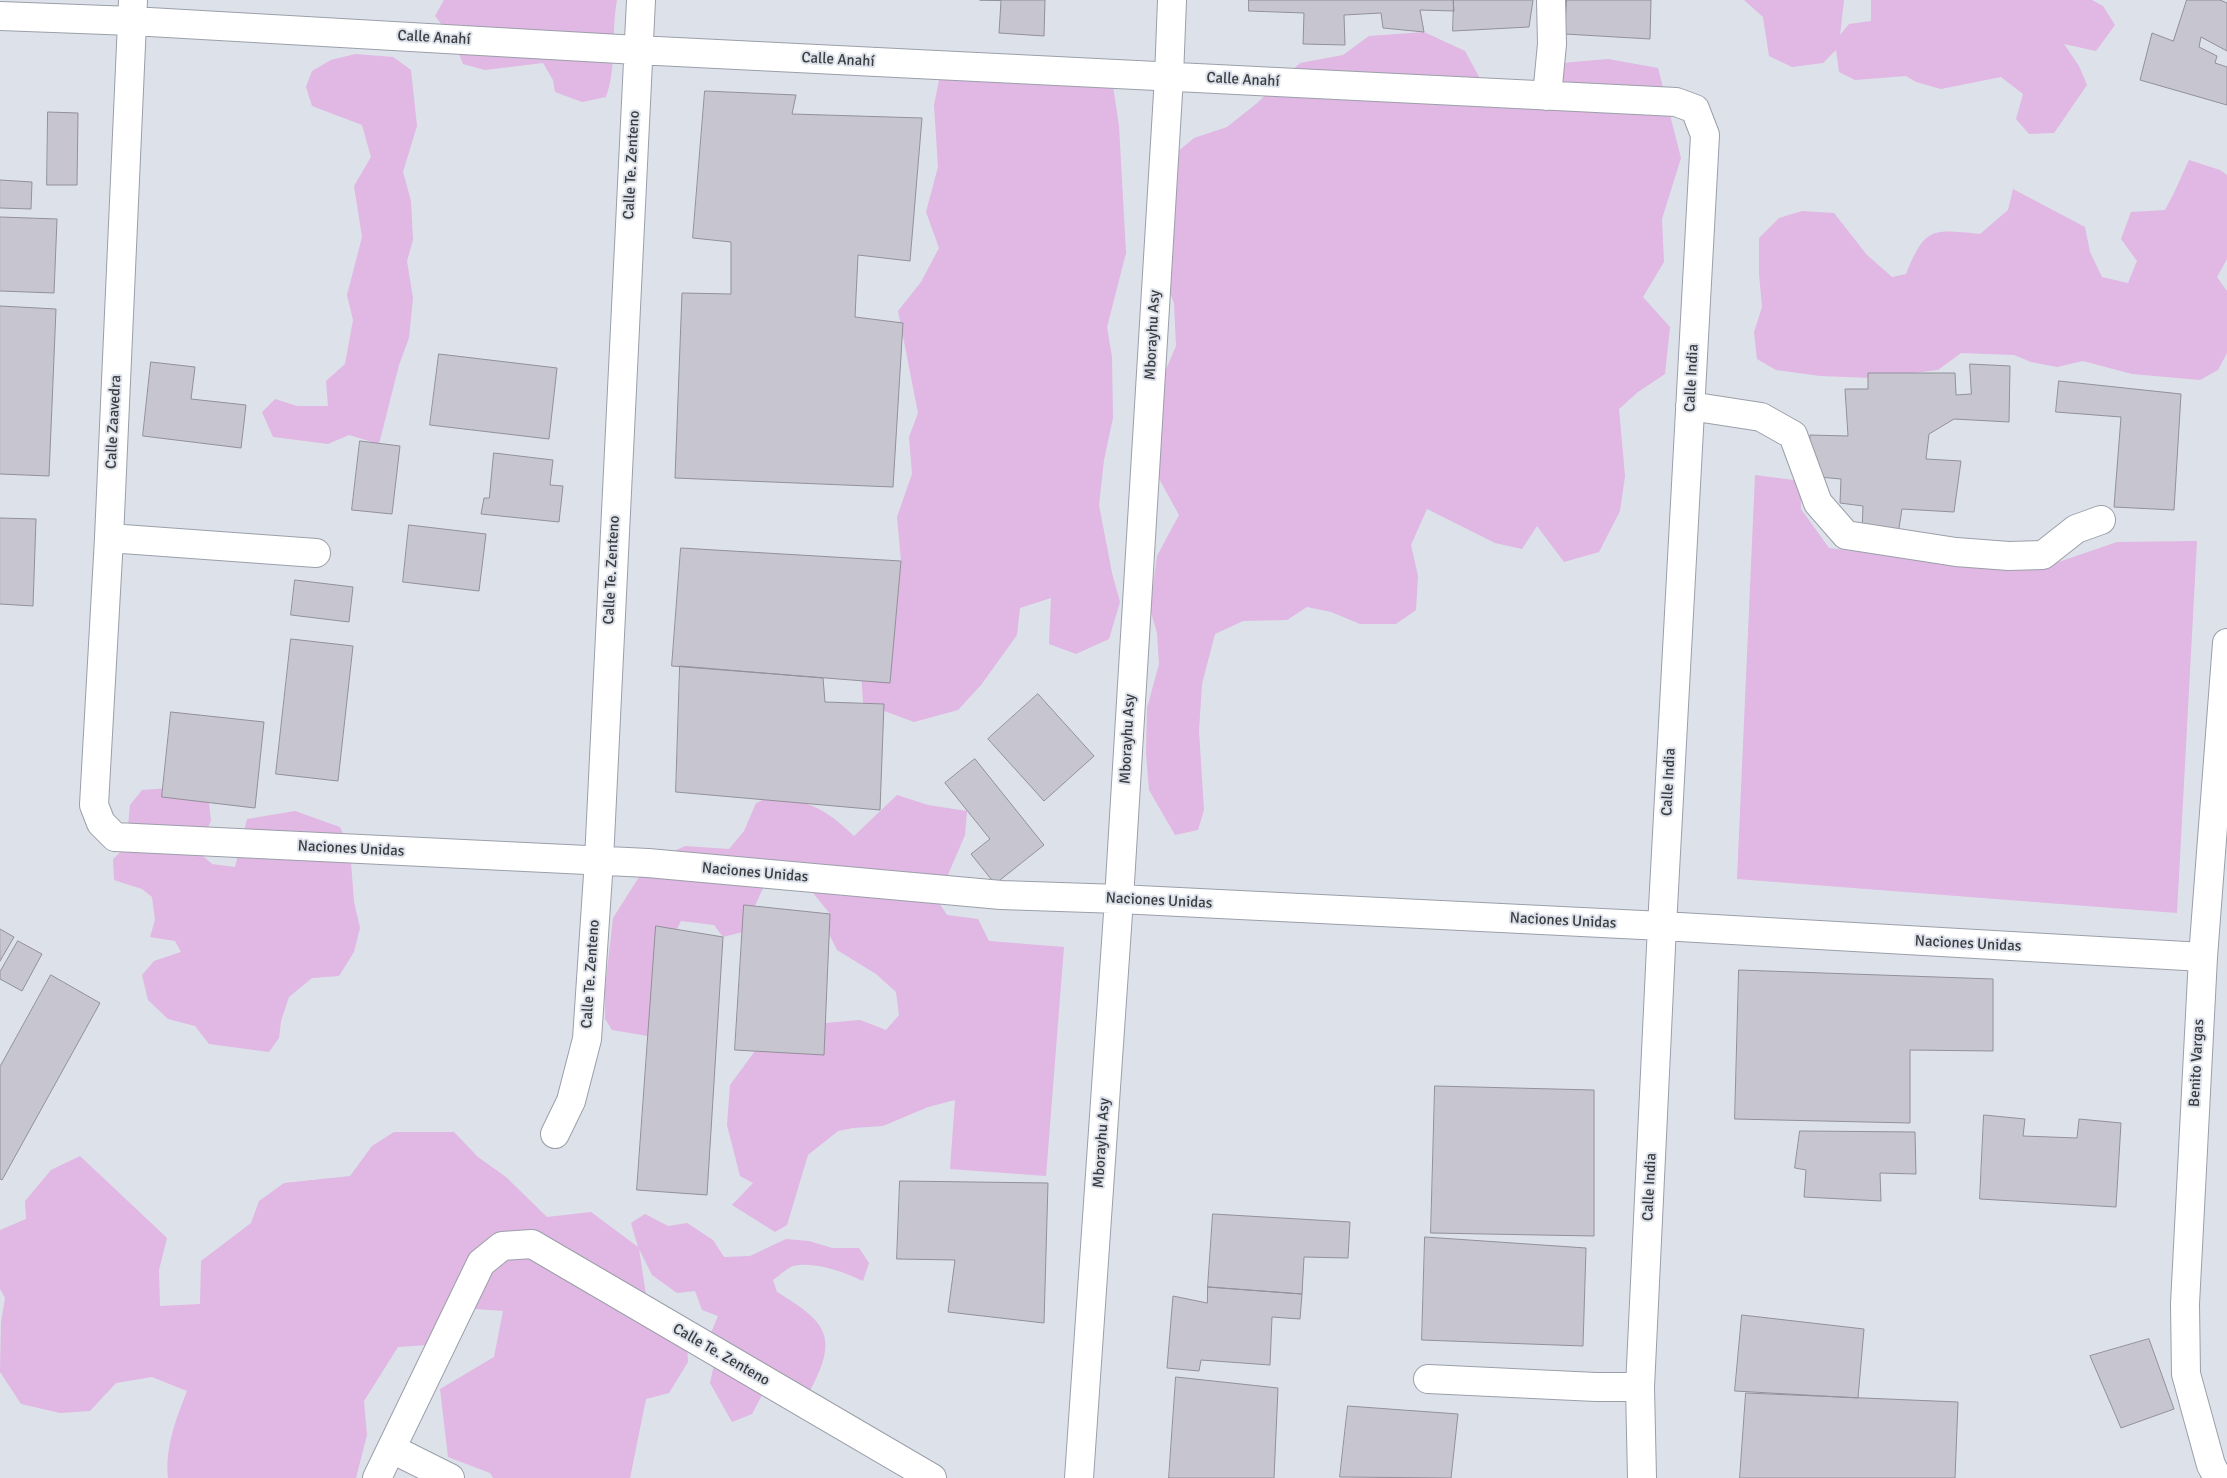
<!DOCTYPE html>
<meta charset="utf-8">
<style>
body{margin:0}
canvas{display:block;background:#dce1ea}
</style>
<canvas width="2227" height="1478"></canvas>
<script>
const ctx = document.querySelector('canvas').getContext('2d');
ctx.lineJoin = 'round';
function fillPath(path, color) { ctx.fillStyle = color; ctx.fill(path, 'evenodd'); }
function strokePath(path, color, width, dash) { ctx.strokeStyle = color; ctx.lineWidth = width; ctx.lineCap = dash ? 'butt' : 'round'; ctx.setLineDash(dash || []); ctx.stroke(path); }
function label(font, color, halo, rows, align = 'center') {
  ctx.font = font + ' Signika,sans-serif'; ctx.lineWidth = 4; ctx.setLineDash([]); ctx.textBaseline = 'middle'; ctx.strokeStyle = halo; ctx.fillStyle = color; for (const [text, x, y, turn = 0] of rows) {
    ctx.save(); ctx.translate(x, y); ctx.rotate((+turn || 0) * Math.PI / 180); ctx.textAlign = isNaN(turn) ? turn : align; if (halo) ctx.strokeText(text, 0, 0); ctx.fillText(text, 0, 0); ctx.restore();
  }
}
const green = new Path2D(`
 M 444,0 L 617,0 C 611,32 617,67 606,97 L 582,102 L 555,92 L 553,80 L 543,63 L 485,70 L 463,64 L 453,39 L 435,16 Z
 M 1744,0 L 1844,0 L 1840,35 L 1849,24 L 1871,21 L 1871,0 L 2092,0 L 2103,6 L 2115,25 L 2096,51 L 2064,44 L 2079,66 L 2087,85 L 2054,133 L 2029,134 L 2016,119 L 2023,94 L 2001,77 L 1941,89 L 1916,82 L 1906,76 L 1855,80 L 1839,72 L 1836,50 L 1823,63 L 1792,67 L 1769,56 L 1763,17 Z
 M 1424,32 L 1465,51 L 1488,93 L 1524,106 L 1562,63 L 1608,59 L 1658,68 L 1681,158 L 1662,219 L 1664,262 L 1643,297 L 1670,327 L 1665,374 L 1638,392 L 1619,409 L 1625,476 L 1620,511 L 1599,552 L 1564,562 L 1537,526 L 1522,549 L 1495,543 L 1427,509 L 1411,545 L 1418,576 L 1416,610 L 1396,624 L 1360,624 L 1331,612 L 1307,607 L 1287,620 L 1243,621 L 1215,634 L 1202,684 L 1199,731 L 1204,810 L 1198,830 L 1175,835 L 1149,790 L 1146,753 L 1147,708 L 1159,664 L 1157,633 L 1150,609 L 1157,556 L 1179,515 L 1156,473 L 1164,374 L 1176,346 L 1174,303 L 1158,263 L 1176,153 L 1194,138 L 1227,127 L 1256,104 L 1300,63 L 1343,55 L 1369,36 Z
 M 355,54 L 393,57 L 411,70 L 417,126 L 403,172 L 411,201 L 413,240 L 407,261 L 413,298 L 409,338 L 399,365 L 379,444 L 349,435 L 328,444 L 273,437 L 262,412 L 275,399 L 297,406 L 328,406 L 326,381 L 345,364 L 353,320 L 347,295 L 362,237 L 354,186 L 371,157 L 362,125 L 312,106 L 306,87 L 312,71 L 331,60 Z
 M 1109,59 L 1119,126 L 1126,253 L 1107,327 L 1112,357 L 1113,418 L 1104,460 L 1099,505 L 1112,573 L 1120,602 L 1109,639 L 1076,654 L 1049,644 L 1051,598 L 1020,608 L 1017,635 L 981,685 L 958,710 L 914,722 L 863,703 L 859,640 L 895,626 L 901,561 L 897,517 L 912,474 L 909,437 L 918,413 L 898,311 L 921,282 L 939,248 L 926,212 L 938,167 L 934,105 L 942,65 Z
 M 2189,160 L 2220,170 L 2227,175 L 2227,259 L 2217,277 L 2227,291 L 2227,353 L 2218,370 L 2200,380 L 2132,374 L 2083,361 L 2057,367 L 2031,362 L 2014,355 L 1961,353 L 1938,370 L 1872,378 L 1820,376 L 1776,370 L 1757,359 L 1754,332 L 1762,307 L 1759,274 L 1759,238 L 1779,218 L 1802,211 L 1834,213 L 1867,255 L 1892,277 L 1906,274 C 1925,227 1931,229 1980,234 L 2008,210 L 2013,189 L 2085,227 L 2090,252 L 2102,277 L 2128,283 L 2137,261 L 2121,239 L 2131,212 L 2165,210 L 2173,195 Z
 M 1755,475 L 1801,481 L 1801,509 L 1829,548 L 1901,557 L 2041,568 L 2117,542 L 2197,541 L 2177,913 L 1737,879 Z
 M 182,787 L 209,803 L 211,821 L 197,851 L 212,864 L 235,867 L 247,819 L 295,811 L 340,827 L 350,849 L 354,902 L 360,928 L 354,952 L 339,976 L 312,978 L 289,997 L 281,1021 L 279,1038 L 269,1052 L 209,1044 L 195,1026 L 168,1019 L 148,1000 L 142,975 L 154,961 L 181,952 L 175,941 L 150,937 L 155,920 L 152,897 L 142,889 L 114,880 L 113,859 L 126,847 L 130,805 L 142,790 Z
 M 774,795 C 815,805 823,807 854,836 L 897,795 L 928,805 L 967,811 L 965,835 L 941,891 L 936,898 L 947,915 L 978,919 L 989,941 L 1064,947 L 1046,1176 L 950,1169 L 955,1100 L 928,1107 L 883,1126 L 853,1128 L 838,1131 L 808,1155 L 787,1225 L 775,1232 L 732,1205 L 753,1183 L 740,1176 L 727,1125 L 730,1085 L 755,1051 L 803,1038 L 825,1023 L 860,1020 L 886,1030 L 899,1015 L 896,992 L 876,974 L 837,950 L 829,934 L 830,914 L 809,888 L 764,886 L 743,932 L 723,937 L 714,925 L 681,921 L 662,959 L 663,1022 L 648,1036 L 612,1030 L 605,1019 L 605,988 L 613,918 L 648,863 L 685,846 L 729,849 L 744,831 L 756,803 Z
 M 394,1132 L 454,1132 L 478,1157 L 506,1177 L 547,1217 L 591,1212 L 638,1247 L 631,1223 L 645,1214 L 668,1226 L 687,1223 L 713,1240 L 724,1257 L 750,1256 L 786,1239 L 809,1241 L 832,1248 L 859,1248 L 869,1263 L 863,1281 C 844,1272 815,1261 793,1266 C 787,1268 779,1276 773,1280 L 777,1292 C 828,1323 839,1337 809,1393 L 784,1397 L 762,1395 L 752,1414 L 732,1422 L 710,1383 L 715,1360 L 711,1333 L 718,1316 L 702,1310 L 695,1291 L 677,1293 L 652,1275 L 639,1249 L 647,1301 L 686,1333 L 688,1362 L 669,1393 L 646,1399 L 630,1478 L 493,1478 L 490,1473 L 448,1457 L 440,1389 L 494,1357 L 503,1311 L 462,1308 L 444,1344 L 398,1347 L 364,1401 L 367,1435 L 356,1478 L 168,1478 C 165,1447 176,1419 187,1391 L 152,1377 L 116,1383 L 90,1411 L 60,1413 L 21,1404 L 0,1372 L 1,1322 L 5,1298 L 0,1289 L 0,1230 L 26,1219 L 25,1201 L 51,1170 L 80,1156 L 167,1238 L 159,1270 L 160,1306 L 200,1304 L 201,1261 L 251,1223 L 259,1201 L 284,1183 L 350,1176 L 372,1146 Z`);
const building = new Path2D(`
 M 980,0 L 1045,0 L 1044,36 L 999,33 L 1001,1 Z
 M 1249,0 L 1453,0 L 1454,11 L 1420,10 L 1424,32 L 1383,28 L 1381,13 L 1344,15 L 1345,45 L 1303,44 L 1304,13 L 1249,11 Z
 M 1454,0 L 1533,0 L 1529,27 L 1453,31 Z
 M 1567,0 L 1651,0 L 1650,39 L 1565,34 Z
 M 2187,0 L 2220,0 L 2227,3 L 2227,51 L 2201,37 L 2199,47 L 2217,56 L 2215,63 L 2227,67 L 2227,105 L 2140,80 L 2152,33 L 2173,41 Z
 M 705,91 L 796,95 L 792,114 L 922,118 L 910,261 L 858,255 L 855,317 L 903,323 L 893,487 L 675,478 L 682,293 L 731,294 L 731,242 L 693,238 Z
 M 48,112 L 78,113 L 77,185 L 47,185 Z
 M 0,180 L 32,182 L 31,209 L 0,208 Z
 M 0,217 L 57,219 L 54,293 L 0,291 Z
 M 0,306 L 56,309 L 49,476 L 0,474 Z
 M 439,354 L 557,368 L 549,439 L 430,425 Z
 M 151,362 L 195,367 L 191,399 L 246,405 L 241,448 L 143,436 Z
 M 1970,364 L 2010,366 L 2009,422 L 1954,419 L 1929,434 L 1926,459 L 1961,461 L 1954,512 L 1902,509 L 1898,534 L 1862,533 L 1863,506 L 1840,503 L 1841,479 L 1809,476 L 1810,435 L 1848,436 L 1845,389 L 1868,389 L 1868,373 L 1955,373 L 1956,395 L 1971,394 Z
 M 2059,381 L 2181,394 L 2174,510 L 2114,507 L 2121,417 L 2056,412 Z
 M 360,441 L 400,446 L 392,514 L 352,510 Z
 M 494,453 L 553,460 L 550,485 L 563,486 L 559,522 L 481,514 L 484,498 L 489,498 Z
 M 0,518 L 36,519 L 33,606 L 0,604 Z
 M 409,525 L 486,534 L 479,591 L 403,582 Z
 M 681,548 L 901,561 L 890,683 L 672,666 Z
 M 295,580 L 353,587 L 349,622 L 291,615 Z
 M 291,639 L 353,646 L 338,781 L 276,774 Z
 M 680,666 L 823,678 L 825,702 L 884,704 L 880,810 L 676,792 Z
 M 1038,694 L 1094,756 L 1044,801 L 988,739 Z
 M 171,712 L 264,722 L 255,808 L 162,797 Z
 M 975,759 L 1044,845 L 995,884 L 971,854 L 990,839 L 945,783 Z
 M 744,905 L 830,914 L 824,1055 L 735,1050 Z
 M 656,926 L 723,937 L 707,1195 L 637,1190 Z
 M 0,929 L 14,937 L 0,961 Z
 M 18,941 L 42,954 L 22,991 L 0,979 L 0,972 Z
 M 1739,970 L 1993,979 L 1993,1051 L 1910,1050 L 1910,1123 L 1735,1119 Z
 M 51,975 L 100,1003 L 2,1180 L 0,1179 L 0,1067 Z
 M 1435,1086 L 1594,1090 L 1594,1236 L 1431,1233 Z
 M 1984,1115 L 2025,1119 L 2023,1136 L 2077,1138 L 2079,1119 L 2121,1123 L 2116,1207 L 1980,1199 Z
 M 1800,1131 L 1915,1132 L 1916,1174 L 1880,1173 L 1881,1201 L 1804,1197 L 1806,1170 L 1795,1168 Z
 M 900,1181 L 1048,1183 L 1044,1323 L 948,1312 L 955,1260 L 897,1259 Z
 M 1213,1214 L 1350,1222 L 1348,1258 L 1304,1257 L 1302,1294 L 1208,1287 Z
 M 1425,1237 L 1586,1248 L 1583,1346 L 1422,1340 Z
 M 1208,1287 L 1302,1294 L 1300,1319 L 1272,1317 L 1270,1365 L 1201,1360 L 1199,1371 L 1167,1368 L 1173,1296 L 1207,1303 Z
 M 1742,1315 L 1864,1329 L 1858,1398 L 1735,1391 Z
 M 2149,1339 L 2174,1409 L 2121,1428 L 2090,1356 Z
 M 1176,1377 L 1278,1388 L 1274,1478 L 1169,1478 Z
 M 1746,1393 L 1958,1402 L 1955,1478 L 1740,1478 Z
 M 1348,1406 L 1458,1414 L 1451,1478 L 1340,1477 Z`);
const minor = new Path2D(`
 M 133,0 L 109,538 L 94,805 L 101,823 L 115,837 L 648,863 L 1001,895 L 1119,899 L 1662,926 L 2203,957
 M 0,16 L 132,21 L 637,50 L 1676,102 L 1695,109 L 1705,135 L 1662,926 L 1640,1387 L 1642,1478
 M 1547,96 L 1552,44 L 1551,0
 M 1690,406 L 1761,417 L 1793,435 L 1818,503 L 1846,535 L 1956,552 L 2009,556 L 2043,555 L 2076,529 L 2101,520
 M 109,538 L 316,553
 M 555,1134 L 571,1101 L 587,1039 L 599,860 L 641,0
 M 1428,1379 L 1596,1387 L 1640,1387
 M 392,1449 L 450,1478
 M 377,1478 L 481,1263 L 502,1246 L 532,1244 L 932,1478
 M 1079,1478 L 1119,899 L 1169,77 L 1172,0
 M 2218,1478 L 2211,1465 L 2186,1374 L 2185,1304 L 2203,957 L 2227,643`);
const streetNames = [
 ["Calle Anahí",434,38,3],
 ["Calle Anahí",838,60,3],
 ["Calle Anahí",1243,80,3],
 ["Calle Te. Zenteno",632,165,-87],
 ["Mborayhu Asy",1153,335,-87],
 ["Calle India",1692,378,-87],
 ["Calle Zaavedra",114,422,-87],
 ["Calle Te. Zenteno",612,570,-87],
 ["Mborayhu Asy",1128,739,-87],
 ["Calle India",1669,782,-87],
 ["Naciones Unidas",351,849,3],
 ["Naciones Unidas",755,873,5],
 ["Naciones Unidas",1159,901,3],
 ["Naciones Unidas",1563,921,3],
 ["Naciones Unidas",1968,944,3],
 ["Calle Te. Zenteno",591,974,-86],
 ["Benito Vargas",2197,1063,-87],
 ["Mborayhu Asy",1102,1143,-86],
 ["Calle India",1650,1187,-87],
 ["Calle Te. Zenteno",721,1355,30]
];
fillPath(green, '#e1b7e3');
fillPath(building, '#c7c5cf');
strokePath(building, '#92909a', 1);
strokePath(minor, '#9b9fa9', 30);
strokePath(minor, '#fff', 28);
label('15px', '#3a3c40', '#dce1ea', streetNames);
</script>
